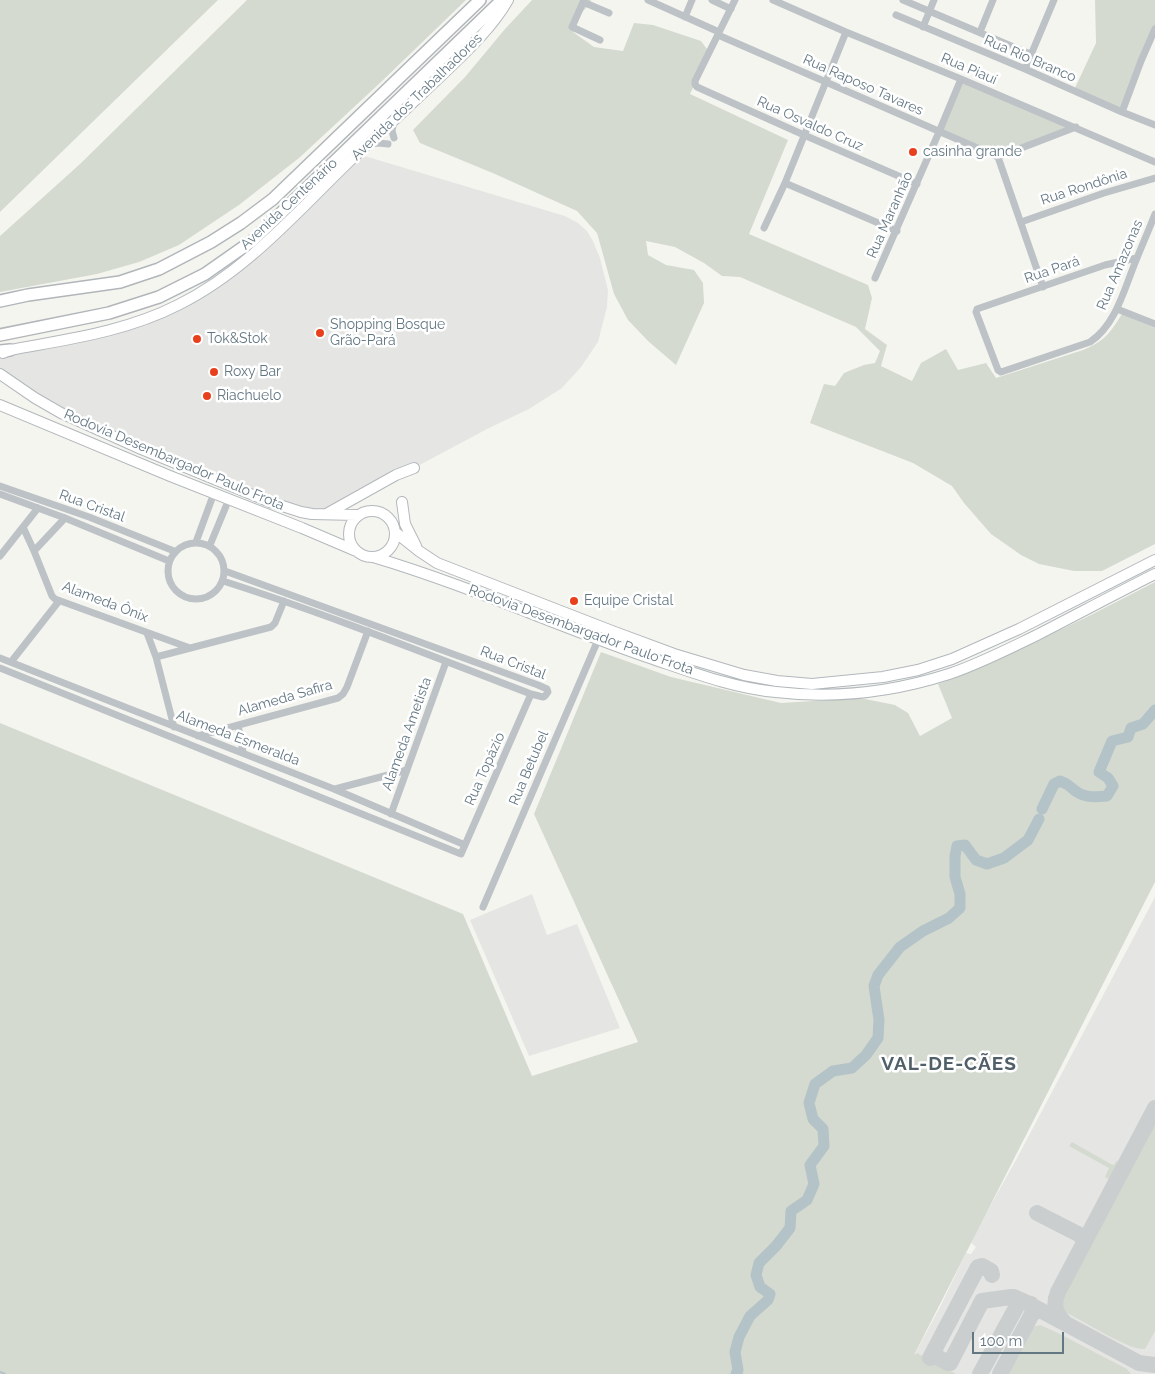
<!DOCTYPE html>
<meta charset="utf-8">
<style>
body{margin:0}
#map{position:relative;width:1155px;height:1374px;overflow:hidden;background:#f5f5f0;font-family:Raleway,sans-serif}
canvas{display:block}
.scale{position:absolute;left:972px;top:1332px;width:92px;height:22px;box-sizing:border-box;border:2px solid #637783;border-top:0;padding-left:6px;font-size:15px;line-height:18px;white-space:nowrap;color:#637783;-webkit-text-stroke:4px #fff;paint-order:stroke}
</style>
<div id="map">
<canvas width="1155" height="1374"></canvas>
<div class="scale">100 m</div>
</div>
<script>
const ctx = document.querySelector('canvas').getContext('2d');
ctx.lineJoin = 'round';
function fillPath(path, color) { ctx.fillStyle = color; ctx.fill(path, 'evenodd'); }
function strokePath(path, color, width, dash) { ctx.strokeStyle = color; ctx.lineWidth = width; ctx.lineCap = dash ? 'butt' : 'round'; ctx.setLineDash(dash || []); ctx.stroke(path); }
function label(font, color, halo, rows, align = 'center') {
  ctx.font = font + ' Raleway,sans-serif'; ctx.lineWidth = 5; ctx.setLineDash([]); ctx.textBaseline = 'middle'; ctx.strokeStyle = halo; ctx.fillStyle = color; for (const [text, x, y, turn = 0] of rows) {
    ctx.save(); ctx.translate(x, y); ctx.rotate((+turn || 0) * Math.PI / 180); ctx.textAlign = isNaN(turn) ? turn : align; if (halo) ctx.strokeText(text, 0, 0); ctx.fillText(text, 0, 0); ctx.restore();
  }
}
const built = new Path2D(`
 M 358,154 L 565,216 L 578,223 L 587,231 L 593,241 L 600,258 L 608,290 L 607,307 L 598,342 L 581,367 L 562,388 L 529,409 L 489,428 L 414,468 L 328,509 L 301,512 L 60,415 L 0,375 L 0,358 L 5,353 L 111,327 L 207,290 Z
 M 532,894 L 547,935 L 577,924 L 620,1028 L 529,1056 L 470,920 Z
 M 1155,897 L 1155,1374 L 939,1374 L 912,1359 L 940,1307 L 966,1253 L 971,1254 L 976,1247 L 970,1242 L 1017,1158 Z`);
const green = new Path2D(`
 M 0,0 L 218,0 L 0,212 Z
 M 247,0 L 466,0 L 380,83 L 299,158 L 239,205 L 179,245 L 139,262 L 97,274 L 0,292 L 0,236 L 80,164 Z
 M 532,0 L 591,0 L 589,5 L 580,14 L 573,32 L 594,47 L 623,51 L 634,23 L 653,25 L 701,41 L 710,53 L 690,94 L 788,140 L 749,234 L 868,285 L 872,298 L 865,329 L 887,345 L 881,366 L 912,381 L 921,363 L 946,349 L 958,370 L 986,363 L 996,378 L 1083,350 C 1106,340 1109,334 1122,314 L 1155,328 L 1155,544 L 1102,571 L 1074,571 L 1039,564 L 1021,555 L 991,534 L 964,503 L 952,486 L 913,463 L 810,423 L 824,384 L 835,386 L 844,373 L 864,365 L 875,363 L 880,351 L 856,327 L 740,277 L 722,276 L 704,263 L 675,247 L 646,241 L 648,255 L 666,265 L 694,270 L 703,283 L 704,303 L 676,365 L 648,341 L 628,320 L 614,294 L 597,233 L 577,211 L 495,174 L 420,143 L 413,130 L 465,77 L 505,29 Z
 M 1095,0 L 1155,0 L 1155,30 L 1121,109 L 1074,90 L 1096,43 Z
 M 962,80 L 1074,128 L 998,160 L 939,134 Z
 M 1155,582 L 1155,882 L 914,1355 L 917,1353 L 956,1374 L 0,1374 L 0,723 L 463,914 L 532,1076 L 638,1042 L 534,814 L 601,652 L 671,677 L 781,703 L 860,698 L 895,705 L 908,713 L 920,736 L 952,718 L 938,684 L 992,662 L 1085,618 Z
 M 1155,1123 L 1155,1331 L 1145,1349 C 1128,1351 1080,1318 1062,1311 L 1060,1305 L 1062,1299 Z
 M 1072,1142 L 1111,1164 L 1114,1165 L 1117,1160 L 1118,1165 L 1110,1180 L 1105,1177 L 1109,1168 L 1069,1146 Z
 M 1040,1325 L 1054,1331 L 1127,1369 L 1131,1374 L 1003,1374 L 1028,1332 L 1032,1327 Z`);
const stream = new Path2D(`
 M 0,1372 L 5,1374`);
const river = new Path2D(`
 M 1042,809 L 1054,784 L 1060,781 C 1071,785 1069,787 1077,792 C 1086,798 1097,797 1107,796 L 1113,786 L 1108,778 L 1099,772 L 1112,741 L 1128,737 L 1131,728 L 1143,724 L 1155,710
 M 736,1374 L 738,1370 L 735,1352 L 739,1337 L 750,1316 L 768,1300 L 770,1294 L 760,1287 L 756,1275 L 759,1263 L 776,1246 L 790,1228 L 791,1211 L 807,1200 L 814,1184 L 810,1165 L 824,1146 L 823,1129 L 813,1119 L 809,1103 L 815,1084 L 833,1071 L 852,1068 L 866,1055 L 878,1038 L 879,1020 L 874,986 L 878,975 L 900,947 L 923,931 L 949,918 L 960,908 L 960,894 L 955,877 L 955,856 L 957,846 L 965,845 L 976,860 L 987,864 L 1004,858 L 1028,840 L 1039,819`);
const taxiway = new Path2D(`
 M 1037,1213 L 1080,1235 L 1083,1238 L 1083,1245
 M 1064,1322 C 1055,1313 1053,1304 1058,1292 L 1155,1108
 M 932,1354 L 948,1363 L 950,1363 L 982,1301 L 1011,1297 L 1014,1297 L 1027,1303 L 1139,1363 L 1155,1365
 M 930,1358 L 978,1267 L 982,1266 L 991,1271 L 992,1275
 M 980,1374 L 1018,1304 L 1023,1302 L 1031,1304
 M 1000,1374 L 1033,1312 L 1036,1311 L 1042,1311`);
const street = new Path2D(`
 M 584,0 L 572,27 L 600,40
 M 648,0 L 719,32
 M 712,0 L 731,9
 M 735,0 L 695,81 L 695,84 L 697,87 L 804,135 L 917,184
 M 773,0 L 846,32 L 961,79 L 1155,162
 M 903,0 L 1030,54
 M 583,2 L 609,13
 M 896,15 L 1025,69 L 1122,112 L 1155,125
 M 685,17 L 692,0
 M 923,27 L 934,0
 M 980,32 L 993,0
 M 718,35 L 998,157
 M 1025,69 L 1054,0
 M 1122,112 L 1141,61 L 1155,29
 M 394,138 L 392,131 L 394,121
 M 369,144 L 379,143 L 388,144
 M 998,157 L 1043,287
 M 998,157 L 1076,127
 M 785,183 L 897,231
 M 1021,222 L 1104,193 L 1155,178
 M 764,228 L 785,183 L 846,32
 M 1137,258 L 1105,265 L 977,309 L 976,312 L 998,370 L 1001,372 L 1090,342 C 1114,326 1123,294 1133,268 C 1140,250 1148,232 1155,214
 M 875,278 L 939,132 L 961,79
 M 1117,309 L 1155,324
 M 0,486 L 89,517 L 174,551
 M 0,494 L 65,518 L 169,561
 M 23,527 L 34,551 L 52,596 L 55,599 L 190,648
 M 196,542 L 214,493
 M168 571a28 28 0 1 1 56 0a28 28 0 1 1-56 0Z
 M 210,545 L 229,499
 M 34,551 L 65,518
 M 0,556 L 38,508
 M 223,581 C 327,614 429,655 531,694 L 543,697 L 545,696 L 548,692 L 547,689 L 538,685 L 225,571
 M 147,633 L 156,657 L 174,727
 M 156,657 L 271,627 L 275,623 L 284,601
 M 0,658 L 334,789 L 465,845
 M 11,662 L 59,601
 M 0,668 L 461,854 L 531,694
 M 238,725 L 243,752
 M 198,736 L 338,698 L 343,694 L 347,687 L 368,631
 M 335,789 L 407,770
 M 391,814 L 446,662
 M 483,907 L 598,640`);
const secondary = new Path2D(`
 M 3,353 L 10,350 C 68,339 125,332 178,305 C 249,270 301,207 357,154 C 386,128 415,101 443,74 C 466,52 492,28 508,0
 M 0,374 L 35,398 L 61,413 L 141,449 L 270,502 L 301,512 L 312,514 L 357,515
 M 0,405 L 170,476 L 302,528 L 356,551
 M 402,502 L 405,524 L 416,546
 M349 534a23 23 0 1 1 46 0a23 23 0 1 1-46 0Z
 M 328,513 L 396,475 L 414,468
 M 395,532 L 419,551 L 437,563 L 612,631 L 674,654 L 744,675 L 777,681 L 812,684 L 883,677 L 918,670 L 952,659 L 1019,629 L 1155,560
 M 373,557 C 467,585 555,625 647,657 C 689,671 732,688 776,692 C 835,699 893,692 949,674 C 979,664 1008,649 1037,635 C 1076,615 1115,594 1155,574`);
const primary = new Path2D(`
 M 0,301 L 28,295 L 120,282 L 159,269 L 211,242 L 241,223 L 273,199 L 480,0
 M 0,335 L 109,313 L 159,297 L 205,274 L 252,241 L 502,0
 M 0,351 L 10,350`);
const markers = [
 [913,152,5,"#e83f1d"],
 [320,333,5,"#e83f1d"],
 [197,339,5,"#e83f1d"],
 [214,372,5,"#e83f1d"],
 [207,396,5,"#e83f1d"],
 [574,601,5,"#e83f1d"]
];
const streetNames = [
 ["Rua Rio Branco",1030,59,23],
 ["Rua Piauí",969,69,23],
 ["Rua Raposo Tavares",863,85,24],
 ["Avenida dos Trabalhadores",417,97,-44],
 ["Rua Osvaldo Cruz",810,124,24],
 ["Rua Rondônia",1084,187,-18],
 ["Avenida Centenário",289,204,-43],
 ["Rua Maranhão",890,215,-66],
 ["Rua Amazonas",1120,265,-67],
 ["Rua Pará",1052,270,-19],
 ["Rodovia Desembargador Paulo Frota",174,460,23],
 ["Rua Cristal",92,506,20],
 ["Alameda Ônix",105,602,21],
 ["Rodovia Desembargador Paulo Frota",581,630,20],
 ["Rua Cristal",513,663,21],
 ["Alameda Safira",285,698,-16],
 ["Alameda Ametista",407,734,-70],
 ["Alameda Esmeralda",238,738,21],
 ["Rua Betubel",529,768,-67],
 ["Rua Topázio",485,769,-66]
];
const poiNames = [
 ["casinha grande",923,152],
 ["Shopping Bosque",330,325],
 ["Grão-Pará",330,341],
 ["Tok&Stok",207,339],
 ["Roxy Bar",224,372],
 ["Riachuelo",217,396],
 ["Equipe Cristal",584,601]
];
const districtNames = [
 ["VAL-DE-CÃES",949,1064]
];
fillPath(built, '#e5e6e4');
fillPath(green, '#d4dad0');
strokePath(stream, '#b4c3c7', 2);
strokePath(river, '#b4c3c7', 11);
strokePath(taxiway, '#cacece', 16);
strokePath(secondary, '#b2b8bc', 12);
strokePath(primary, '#b1b6ba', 14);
strokePath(street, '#bdc2c6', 7);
strokePath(secondary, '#fff', 10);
strokePath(primary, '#fff', 11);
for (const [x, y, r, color] of markers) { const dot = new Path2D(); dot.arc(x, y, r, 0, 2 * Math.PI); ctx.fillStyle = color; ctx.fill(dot); strokePath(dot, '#fff', 2); }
label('14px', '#637783', '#fff', streetNames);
label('14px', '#637783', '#fff', poiNames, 'left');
ctx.letterSpacing = '1px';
label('bold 19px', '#515f68', '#fff', districtNames);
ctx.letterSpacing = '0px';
</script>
